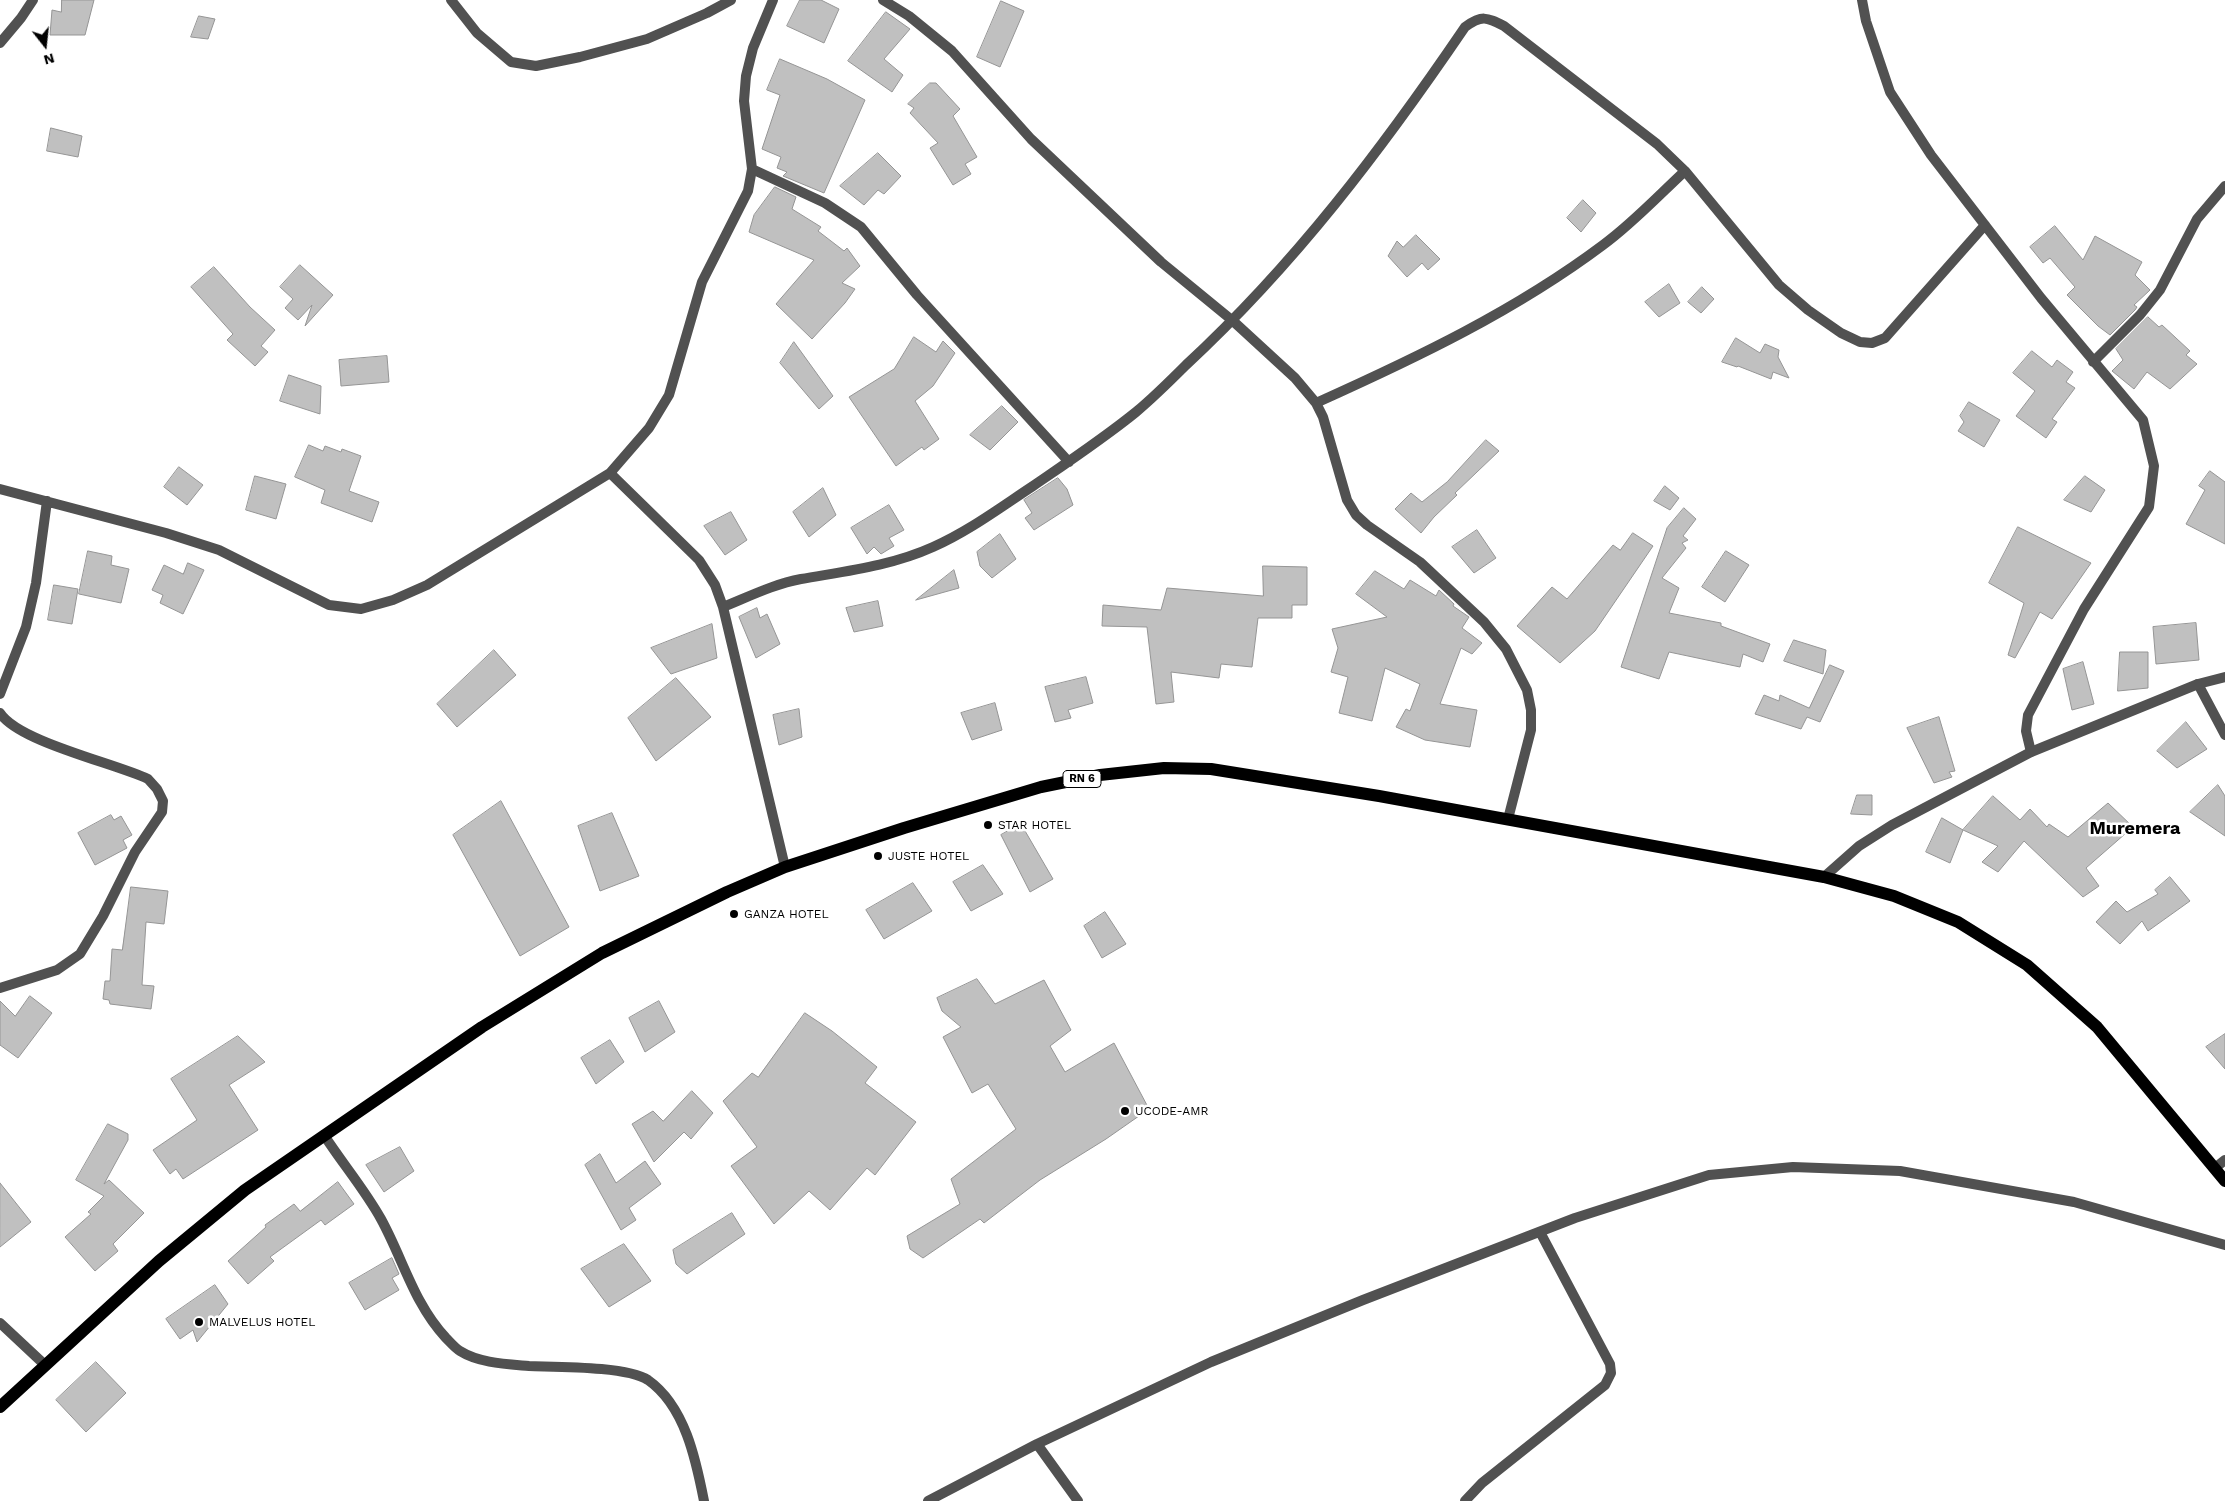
<!DOCTYPE html>
<style>
body{margin:0}
#map{position:relative;width:2225px;height:1501px;overflow:hidden;background:#fff;font-family:"Work Sans",sans-serif}
canvas{display:block}
.north{position:absolute;left:20px;top:20px;width:50px;height:50px;-webkit-text-stroke:4px #fff;paint-order:stroke;rotate:164deg;font-size:14px;font-weight:700;line-height:20px;text-align:center;color:#000}
.north::after{content:'';display:block;margin:auto;width:18px;height:22px;background:#000;clip-path:polygon(50% 0,100% 100%,50% 72%,0 100%)}
</style>
<div id="map">
<canvas width="2225" height="1501"></canvas>
<div class="north">N</div>
</div>
<script>
const ctx = document.querySelector('canvas').getContext('2d');
ctx.lineJoin = 'round';
function fillPath(path, color) { ctx.fillStyle = color; ctx.fill(path, 'evenodd'); }
function strokePath(path, color, width, dash) { ctx.strokeStyle = color; ctx.lineWidth = width; ctx.lineCap = dash ? 'butt' : 'round'; ctx.setLineDash(dash || []); ctx.stroke(path); }
function label(font, color, halo, rows, align = 'center') {
  ctx.font = font + ' "Work Sans",sans-serif'; ctx.lineWidth = 5; ctx.setLineDash([]); ctx.textBaseline = 'middle'; ctx.strokeStyle = halo; ctx.fillStyle = color; for (const [text, x, y, turn = 0] of rows) {
    ctx.save(); ctx.translate(x, y); ctx.rotate((+turn || 0) * Math.PI / 180); ctx.textAlign = isNaN(turn) ? turn : align; if (halo) ctx.strokeText(text, 0, 0); ctx.fillText(text, 0, 0); ctx.restore();
  }
}
const building = new Path2D(`
 M 62,0 L 94,0 L 85,35 L 50,35 L 52,10 L 61,12 Z
 M 800,0 L 821,0 L 839,9 L 824,43 L 787,26 Z
 M 1001,1 L 1024,11 L 1000,67 L 977,57 Z
 M 886,12 L 910,29 L 884,59 L 903,75 L 892,92 L 848,61 Z
 M 199,16 L 215,19 L 208,39 L 191,37 Z
 M 780,59 L 827,79 L 865,100 L 824,193 L 783,176 L 787,172 L 777,168 L 781,157 L 762,149 L 780,95 L 767,90 Z
 M 930,83 L 936,83 L 960,109 L 953,116 L 977,157 L 965,164 L 971,174 L 953,185 L 930,148 L 938,143 L 910,113 L 914,108 L 908,104 Z
 M 51,128 L 82,136 L 78,157 L 47,151 Z
 M 878,153 L 901,176 L 884,194 L 878,190 L 864,205 L 840,186 Z
 M 775,187 L 796,197 L 792,209 L 821,227 L 818,231 L 844,251 L 847,248 L 860,266 L 842,283 L 855,289 L 845,303 L 812,339 L 776,304 L 814,260 L 749,232 L 754,215 Z
 M 1583,200 L 1596,213 L 1581,232 L 1567,218 Z
 M 2055,226 L 2083,260 L 2095,236 L 2142,262 L 2135,275 L 2150,290 L 2134,305 L 2137,307 L 2135,310 L 2110,335 L 2098,326 L 2067,295 L 2075,287 L 2050,258 L 2043,263 L 2030,247 Z
 M 1416,235 L 1440,259 L 1428,270 L 1422,263 L 1407,277 L 1388,256 L 1397,241 L 1403,247 Z
 M 300,265 L 333,295 L 305,326 L 312,305 L 298,320 L 285,308 L 293,299 L 280,287 Z
 M 214,267 L 250,307 L 275,330 L 261,346 L 268,352 L 255,366 L 227,340 L 233,334 L 191,287 Z
 M 1669,284 L 1680,303 L 1659,317 L 1645,302 Z
 M 1702,287 L 1714,299 L 1701,313 L 1688,302 Z
 M 2148,317 L 2159,327 L 2162,325 L 2190,351 L 2186,355 L 2197,364 L 2170,389 L 2147,372 L 2134,389 L 2112,371 L 2123,360 L 2116,349 Z
 M 914,337 L 936,352 L 943,341 L 955,353 L 933,386 L 915,401 L 939,439 L 924,450 L 922,447 L 896,466 L 849,397 L 894,369 Z
 M 1736,338 L 1760,353 L 1765,344 L 1779,350 L 1778,357 L 1789,378 L 1773,372 L 1771,379 L 1738,366 L 1737,367 L 1722,362 Z
 M 794,342 L 833,396 L 819,409 L 780,363 Z
 M 2032,351 L 2052,367 L 2057,360 L 2073,372 L 2066,382 L 2075,388 L 2052,419 L 2057,422 L 2046,438 L 2016,416 L 2035,391 L 2013,373 Z
 M 387,356 L 389,382 L 341,386 L 339,360 Z
 M 289,375 L 321,386 L 320,414 L 280,401 Z
 M 1969,402 L 2000,420 L 1984,447 L 1958,431 L 1964,422 L 1960,416 Z
 M 1002,406 L 1018,422 L 990,450 L 970,435 Z
 M 1486,440 L 1499,451 L 1455,493 L 1457,495 L 1434,517 L 1421,533 L 1395,509 L 1411,493 L 1422,502 L 1447,482 Z
 M 309,445 L 323,451 L 325,446 L 341,452 L 342,449 L 361,456 L 349,491 L 379,502 L 372,522 L 321,503 L 325,490 L 295,477 Z
 M 179,467 L 203,485 L 187,505 L 164,487 Z
 M 2210,471 L 2225,482 L 2225,544 L 2186,524 L 2205,490 L 2199,486 Z
 M 255,476 L 286,484 L 276,519 L 246,510 Z
 M 2085,476 L 2105,490 L 2091,512 L 2064,500 Z
 M 1058,478 L 1067,489 L 1073,505 L 1034,530 L 1025,518 L 1032,513 L 1024,500 Z
 M 1665,486 L 1679,498 L 1670,510 L 1654,501 Z
 M 823,488 L 836,515 L 809,537 L 793,512 Z
 M 889,505 L 904,530 L 889,538 L 894,546 L 881,554 L 874,547 L 867,554 L 851,528 Z
 M 1684,508 L 1696,519 L 1683,536 L 1688,540 L 1682,543 L 1686,548 L 1662,578 L 1679,588 L 1669,613 L 1721,623 L 1721,626 L 1770,644 L 1763,662 L 1743,654 L 1740,667 L 1669,652 L 1659,679 L 1621,667 L 1667,528 Z
 M 731,512 L 747,540 L 725,555 L 704,526 Z
 M 2018,527 L 2091,563 L 2052,619 L 2040,612 L 2015,658 L 2008,655 L 2024,603 L 1989,583 Z
 M 1477,530 L 1496,558 L 1474,573 L 1452,547 Z
 M 1633,533 L 1653,546 L 1595,631 L 1560,663 L 1517,626 L 1552,587 L 1567,599 L 1613,545 L 1620,550 Z
 M 1000,534 L 1016,559 L 992,578 L 980,566 L 977,552 Z
 M 88,551 L 112,556 L 111,565 L 129,569 L 121,603 L 79,594 Z
 M 1726,551 L 1749,565 L 1725,602 L 1702,587 Z
 M 188,563 L 204,570 L 183,614 L 160,603 L 163,595 L 152,590 L 164,565 L 183,574 Z
 M 1263,566 L 1307,567 L 1307,605 L 1292,605 L 1292,618 L 1258,618 L 1252,667 L 1221,664 L 1219,678 L 1171,672 L 1174,702 L 1156,704 L 1147,627 L 1102,626 L 1103,605 L 1161,610 L 1167,588 L 1263,596 Z
 M 954,570 L 959,588 L 916,600 Z
 M 1375,571 L 1404,589 L 1410,580 L 1436,596 L 1439,590 L 1454,604 L 1453,606 L 1469,617 L 1462,628 L 1482,643 L 1472,654 L 1461,648 L 1440,704 L 1477,710 L 1470,747 L 1425,740 L 1396,727 L 1406,709 L 1410,711 L 1420,684 L 1385,668 L 1372,721 L 1339,713 L 1348,677 L 1331,672 L 1338,648 L 1332,629 L 1387,617 L 1356,594 Z
 M 54,585 L 78,589 L 72,624 L 48,620 Z
 M 878,601 L 883,626 L 854,632 L 846,608 Z
 M 757,608 L 760,618 L 767,614 L 780,644 L 756,658 L 739,617 Z
 M 2196,623 L 2199,660 L 2156,664 L 2153,627 Z
 M 712,624 L 717,658 L 671,674 L 651,648 Z
 M 1794,640 L 1826,650 L 1823,674 L 1784,661 Z
 M 494,650 L 516,675 L 457,727 L 437,704 Z
 M 2120,652 L 2148,652 L 2148,688 L 2118,691 Z
 M 2083,662 L 2094,704 L 2072,710 L 2063,669 Z
 M 1830,665 L 1844,671 L 1820,722 L 1807,717 L 1801,729 L 1755,714 L 1764,695 L 1779,701 L 1780,695 L 1809,708 Z
 M 1086,677 L 1093,703 L 1068,710 L 1071,718 L 1055,722 L 1045,687 Z
 M 676,678 L 711,717 L 656,761 L 628,718 Z
 M 995,703 L 1002,730 L 972,740 L 961,713 Z
 M 799,709 L 802,737 L 779,745 L 773,715 Z
 M 1939,717 L 1955,771 L 1949,772 L 1952,777 L 1934,783 L 1907,728 Z
 M 2186,722 L 2207,749 L 2177,768 L 2157,751 Z
 M 2218,785 L 2225,796 L 2225,836 L 2190,812 Z
 M 1857,795 L 1872,795 L 1872,815 L 1851,814 Z
 M 1993,796 L 2020,820 L 2030,809 L 2047,827 L 2049,824 L 2068,837 L 2108,803 L 2133,827 L 2086,868 L 2099,886 L 2083,897 L 2024,841 L 1998,872 L 1982,862 L 1998,846 L 1963,830 Z
 M 501,801 L 569,927 L 520,956 L 453,835 Z
 M 612,813 L 639,876 L 600,891 L 578,826 Z
 M 111,815 L 114,820 L 121,816 L 132,835 L 123,840 L 127,848 L 95,865 L 78,833 Z
 M 1942,818 L 1963,830 L 1950,863 L 1926,852 Z
 M 1021,824 L 1053,879 L 1030,892 L 1001,835 Z
 M 983,865 L 1003,894 L 971,911 L 953,882 Z
 M 2170,877 L 2190,901 L 2148,931 L 2142,921 L 2120,944 L 2096,922 L 2116,901 L 2127,912 L 2158,894 L 2155,890 Z
 M 913,883 L 932,911 L 884,939 L 866,910 Z
 M 131,887 L 168,891 L 164,924 L 146,922 L 142,985 L 154,986 L 151,1009 L 110,1004 L 109,1000 L 103,999 L 105,981 L 110,981 L 112,949 L 122,950 Z
 M 1105,912 L 1126,944 L 1102,958 L 1084,926 Z
 M 977,979 L 995,1004 L 1044,980 L 1071,1030 L 1050,1046 L 1065,1072 L 1114,1043 L 1149,1109 L 1106,1139 L 1040,1180 L 984,1223 L 980,1219 L 923,1258 L 910,1249 L 907,1236 L 960,1204 L 951,1179 L 1016,1129 L 988,1084 L 972,1093 L 943,1037 L 961,1027 L 942,1011 L 937,998 Z
 M 30,996 L 52,1013 L 18,1058 L 0,1045 L 0,1001 L 15,1016 Z
 M 659,1001 L 675,1032 L 645,1052 L 629,1018 Z
 M 805,1013 L 832,1031 L 877,1067 L 865,1083 L 916,1122 L 875,1175 L 867,1168 L 830,1210 L 809,1191 L 774,1224 L 731,1166 L 757,1147 L 723,1101 L 752,1073 L 758,1077 Z
 M 2225,1034 L 2225,1069 L 2206,1047 Z
 M 238,1036 L 265,1062 L 229,1085 L 258,1130 L 183,1179 L 176,1169 L 170,1174 L 153,1150 L 197,1120 L 171,1079 Z
 M 610,1040 L 624,1062 L 596,1084 L 581,1058 Z
 M 692,1091 L 713,1113 L 691,1139 L 684,1132 L 654,1162 L 632,1124 L 653,1111 L 663,1121 Z
 M 108,1124 L 128,1134 L 128,1140 L 104,1184 L 109,1180 L 144,1213 L 113,1244 L 118,1251 L 95,1271 L 65,1237 L 91,1214 L 88,1212 L 104,1196 L 76,1180 Z
 M 400,1147 L 414,1171 L 384,1192 L 366,1165 Z
 M 600,1154 L 616,1183 L 645,1161 L 661,1184 L 629,1208 L 636,1220 L 621,1230 L 585,1165 Z
 M 338,1182 L 354,1204 L 325,1225 L 321,1220 L 270,1257 L 274,1261 L 248,1284 L 228,1261 L 266,1227 L 265,1225 L 294,1204 L 300,1211 Z
 M 0,1183 L 31,1222 L 0,1247 Z
 M 732,1213 L 745,1234 L 687,1274 L 676,1264 L 673,1250 Z
 M 624,1244 L 651,1281 L 609,1307 L 581,1269 Z
 M 392,1258 L 399,1274 L 392,1278 L 399,1290 L 365,1310 L 349,1283 Z
 M 215,1285 L 228,1304 L 197,1342 L 193,1330 L 180,1339 L 166,1319 Z
 M 96,1362 L 126,1393 L 86,1432 L 56,1400 Z`);
const minor = new Path2D(`
 M 451,0 L 477,33 L 511,62 L 536,66 L 580,57 L 647,39 L 707,13 L 731,0
 M 883,0 L 909,16 L 952,51 L 1031,139 L 1161,262 L 1233,321 L 1295,378 L 1316,403 L 1323,417 L 1347,500 L 1356,515 L 1367,525 L 1420,562 L 1484,622 L 1506,649 L 1527,690 L 1531,710 L 1531,730 L 1508,819
 M 1862,0 L 1866,21 L 1890,92 L 1931,155 L 2041,298 L 2143,420 L 2154,466 L 2149,507 L 2084,609 L 2028,715 L 2026,731 L 2031,752
 M 0,43 L 21,18 L 33,0
 M 752,169 L 825,203 L 861,227 L 917,295 L 1069,462
 M 2093,362 L 2140,315 L 2160,290 L 2197,219 L 2225,186
 M 1316,403 C 1416,358 1515,311 1603,245 C 1632,224 1658,196 1685,171
 M 610,473 L 649,428 L 669,395 L 702,282 L 748,191 L 752,169 L 744,101 L 746,76 L 753,48 L 773,0
 M 0,489 L 166,533 L 219,550 L 329,605 L 361,609 L 393,600 L 427,585 L 610,473 L 699,560 L 715,585 L 723,607 L 785,867
 M 723,607 C 748,597 774,584 801,579 C 846,571 891,566 933,547 C 969,531 1001,507 1033,486 C 1068,462 1104,438 1136,412 C 1154,397 1170,381 1186,365 C 1295,264 1382,149 1465,27 C 1482,15 1486,17 1504,26 L 1657,144 L 1685,171 L 1779,285 L 1808,310 L 1841,333 L 1860,342 L 1872,343 L 1885,338 L 1985,225
 M 2198,684 L 2225,735
 M 0,694 L 26,627 L 36,583 L 47,501
 M 0,713 C 19,742 114,763 148,779 L 157,789 L 163,801 L 162,812 L 135,852 L 103,916 L 80,954 L 57,970 L 0,988
 M 324,1135 C 342,1163 365,1190 381,1219 C 403,1259 414,1304 446,1338 C 450,1342 455,1348 460,1351 C 479,1363 506,1364 529,1366 C 556,1367 627,1366 648,1380 C 685,1406 696,1460 704,1501
 M 2215,1168 L 2225,1160
 M 0,1323 L 45,1365
 M 1037,1444 L 1078,1501
 M 928,1501 L 1037,1444 L 1211,1362 L 1363,1300 L 1575,1218 L 1709,1175 L 1793,1167 L 1900,1171 L 2074,1202 L 2225,1245
 M 1465,1501 L 1482,1483 L 1605,1385 L 1611,1373 L 1610,1364 L 1540,1232`);
const tertiary = new Path2D(`
 M 1824,877 L 1859,846 L 1892,825 L 2031,752 L 2198,684 L 2225,677`);
const primary = new Path2D(`
 M 0,1407 L 159,1261 L 245,1190 L 482,1027 L 602,953 L 727,892 L 785,867 L 904,828 L 1041,787 L 1100,775 L 1164,768 L 1211,769 L 1379,796 L 1824,877 L 1894,896 L 1958,922 L 2027,965 L 2097,1027 L 2225,1181`);
const markers = [
 [988,825,5,"#000"],
 [878,856,5,"#000"],
 [734,914,5,"#000"],
 [1125,1111,5,"#000"],
 [199,1322,5,"#000"]
];
const shields = [
 [1082,779,38]
];
const shieldNames = [
 ["RN 6",1082,779]
];
const poiNames = [
 ["STAR HOTEL",998,825],
 ["JUSTE HOTEL",888,856],
 ["GANZA HOTEL",744,914],
 ["UCODE-AMR",1135,1111],
 ["MALVELUS HOTEL",209,1322]
];
const districtNames = [
 ["Muremera",2135,829]
];
fillPath(building, '#c0c0c0');
strokePath(building, '#959595', 1);
strokePath(minor, '#515151', 10);
strokePath(tertiary, '#515151', 10);
strokePath(primary, '#000', 12);
for (const [x, y, r, color] of markers) { const dot = new Path2D(); dot.arc(x, y, r, 0, 2 * Math.PI); ctx.fillStyle = color; ctx.fill(dot); strokePath(dot, '#fff', 2); }
for (const [x, y, w] of shields) { const box = new Path2D(); box.roundRect(x - w / 2, y - 8.5, w, 17, 4); ctx.fillStyle = '#fff'; ctx.fill(box); strokePath(box, '#000', 1); }
label('bold 11px', '#000', null, shieldNames);
label('12px', '#000', '#fff', poiNames, 'left');
label('bold 18px', '#000', '#fff', districtNames);
</script>
